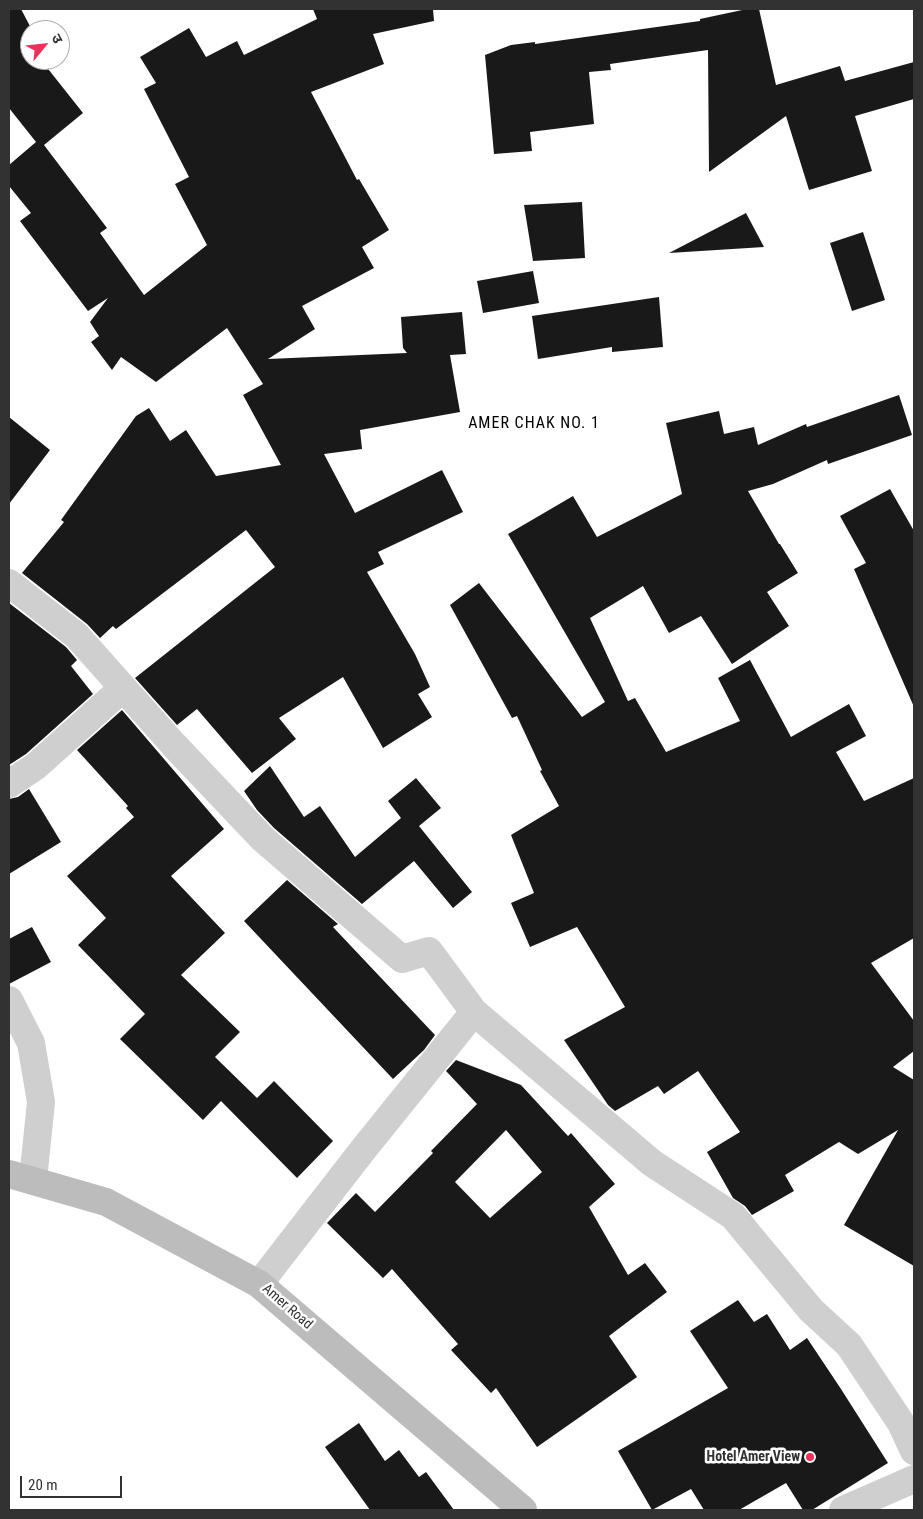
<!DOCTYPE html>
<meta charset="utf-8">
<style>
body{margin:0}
#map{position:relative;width:923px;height:1519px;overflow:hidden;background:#fff;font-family:"Roboto Condensed","Noto Sans Devanagari",sans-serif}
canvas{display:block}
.frame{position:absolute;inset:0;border:10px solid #323232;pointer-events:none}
.north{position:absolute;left:20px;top:20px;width:50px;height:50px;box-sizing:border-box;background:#fff;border:1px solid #adadad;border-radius:50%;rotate:62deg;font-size:14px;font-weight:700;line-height:20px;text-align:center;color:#323232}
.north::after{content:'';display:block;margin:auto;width:18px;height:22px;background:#e9335a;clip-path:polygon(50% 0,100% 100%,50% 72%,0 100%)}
.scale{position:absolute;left:20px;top:1476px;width:102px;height:22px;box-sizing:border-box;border:2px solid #323232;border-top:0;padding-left:6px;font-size:15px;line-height:18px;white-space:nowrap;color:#323232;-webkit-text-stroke:4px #fff;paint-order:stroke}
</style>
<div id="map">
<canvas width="923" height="1519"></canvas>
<div class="frame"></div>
<div class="north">उ</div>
<div class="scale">20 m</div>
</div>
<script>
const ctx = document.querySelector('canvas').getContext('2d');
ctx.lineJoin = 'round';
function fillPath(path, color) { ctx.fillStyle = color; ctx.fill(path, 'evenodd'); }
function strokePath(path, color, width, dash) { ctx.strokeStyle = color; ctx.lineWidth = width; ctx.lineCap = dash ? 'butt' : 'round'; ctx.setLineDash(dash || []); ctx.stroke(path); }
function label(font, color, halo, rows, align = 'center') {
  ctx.font = font + ' "Roboto Condensed",sans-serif'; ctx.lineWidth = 5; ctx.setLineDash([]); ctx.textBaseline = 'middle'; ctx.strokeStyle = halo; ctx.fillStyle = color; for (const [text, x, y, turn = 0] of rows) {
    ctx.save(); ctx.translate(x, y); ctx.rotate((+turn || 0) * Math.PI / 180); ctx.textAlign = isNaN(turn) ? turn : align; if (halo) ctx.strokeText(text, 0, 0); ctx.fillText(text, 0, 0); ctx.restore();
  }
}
const building = new Path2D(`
 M 9,9 L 21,9 L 32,30 L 30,30 L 30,60 L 41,60 L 83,113 L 44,145 L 107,228 L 100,233 L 144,295 L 207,245 L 175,184 L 189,177 L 144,89 L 156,83 L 140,57 L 189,28 L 206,57 L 237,41 L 244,55 L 317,19 L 313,9 L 433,9 L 434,21 L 373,34 L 384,64 L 311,92 L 357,180 L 359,179 L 389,230 L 362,247 L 374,268 L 302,306 L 315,329 L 268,359 L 407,353 L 403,348 L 401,317 L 462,312 L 466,354 L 450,355 L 460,412 L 360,430 L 362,449 L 324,454 L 355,513 L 442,470 L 463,512 L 378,552 L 384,564 L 367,572 L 415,654 L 430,687 L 418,694 L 432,717 L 383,748 L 343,677 L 279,718 L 296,739 L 252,773 L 197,709 L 177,725 L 135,678 L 275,567 L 246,530 L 116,629 L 113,626 L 100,638 L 87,624 L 22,573 L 64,522 L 61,520 L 136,416 L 149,408 L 170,441 L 186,430 L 216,476 L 281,465 L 243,395 L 263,384 L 227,328 L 156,382 L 121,357 L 112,370 L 91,342 L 99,336 L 90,322 L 108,298 L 88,311 L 20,221 L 31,213 L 9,186 L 9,165 L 36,142 L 9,108 Z
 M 747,9 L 759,9 L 776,85 L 840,66 L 845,81 L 914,62 L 914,99 L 855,116 L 872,171 L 809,190 L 786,116 L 709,172 L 708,50 L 610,64 L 611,70 L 589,72 L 594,124 L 530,132 L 532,151 L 494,154 L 485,55 L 511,45 L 535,42 L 535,44 L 700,21 L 700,19 Z
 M 582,202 L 585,258 L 533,261 L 524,205 Z
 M 746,213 L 764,247 L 669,253 Z
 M 863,232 L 885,300 L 852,311 L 830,243 Z
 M 533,271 L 539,303 L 483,313 L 477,281 Z
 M 659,297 L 663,347 L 612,352 L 612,347 L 538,359 L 532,316 Z
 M 899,395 L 912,435 L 828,464 L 827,460 L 773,484 L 748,491 L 779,544 L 780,544 L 798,573 L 767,592 L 789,626 L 732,664 L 701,616 L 669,633 L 643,586 L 590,618 L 628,701 L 635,698 L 666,752 L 740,721 L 718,678 L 750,660 L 791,737 L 849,704 L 866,736 L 836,752 L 864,801 L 914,778 L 914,938 L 871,963 L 914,1021 L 914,1051 L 893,1067 L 914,1080 L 914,1266 L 844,1225 L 898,1130 L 858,1154 L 839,1142 L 785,1175 L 794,1191 L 752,1215 L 745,1206 L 733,1198 L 707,1152 L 740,1132 L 698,1071 L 664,1094 L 658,1086 L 615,1111 L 608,1105 L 564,1040 L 625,1007 L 577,927 L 530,947 L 511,903 L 534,893 L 511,835 L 559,806 L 540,771 L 542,770 L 517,716 L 512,718 L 450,605 L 479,583 L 582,717 L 605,702 L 508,534 L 573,496 L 597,537 L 682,494 L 666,423 L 719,411 L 724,434 L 754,427 L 758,445 L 806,424 L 807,427 Z
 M 9,417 L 50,450 L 9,504 Z
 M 890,489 L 914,531 L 914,707 L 854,569 L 866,563 L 840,516 Z
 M 9,603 L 66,647 L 77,660 L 71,666 L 93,694 L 26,754 L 9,765 Z
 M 122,710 L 224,829 L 171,876 L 225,933 L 181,975 L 240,1032 L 215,1057 L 257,1098 L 274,1081 L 333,1141 L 297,1178 L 221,1101 L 203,1120 L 120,1039 L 145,1014 L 78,945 L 106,918 L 67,876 L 134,817 L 126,808 L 128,806 L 77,750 Z
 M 270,766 L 304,817 L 320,806 L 355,857 L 401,818 L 388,801 L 416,778 L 441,808 L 419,826 L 472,892 L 453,908 L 414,861 L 362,904 L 274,828 L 257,810 L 244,791 Z
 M 29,789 L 61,842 L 9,874 L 9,799 L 18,797 Z
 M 287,880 L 338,924 L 333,927 L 435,1035 L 424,1050 L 393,1079 L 244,921 Z
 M 32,927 L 51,962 L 9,984 L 9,939 Z
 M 456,1060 L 521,1085 L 568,1136 L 571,1133 L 615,1184 L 589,1207 L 628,1275 L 645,1263 L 667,1292 L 609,1336 L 637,1377 L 537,1447 L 496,1388 L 491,1393 L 451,1350 L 458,1344 L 392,1269 L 383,1278 L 327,1223 L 356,1193 L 375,1212 L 433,1153 L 431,1151 L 477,1104 L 446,1071 ZM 506,1130 L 542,1172 L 490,1218 L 455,1182 Z
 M 738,1300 L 754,1322 L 767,1314 L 790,1350 L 807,1338 L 841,1389 L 888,1463 L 812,1510 L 803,1510 L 786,1483 L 739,1510 L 704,1510 L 691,1489 L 652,1510 L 618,1451 L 728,1388 L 690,1331 Z
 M 359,1423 L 385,1461 L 399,1450 L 419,1477 L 426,1472 L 454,1510 L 370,1510 L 325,1447 Z`);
const minor = new Path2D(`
 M 9,583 L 77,636 L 173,744 L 263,839 L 402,959 L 429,951 L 474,1012 L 652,1163 L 733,1216 L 811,1310 L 849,1345 L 901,1423 L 914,1451
 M 9,784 L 36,766 L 123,688
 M 9,1000 L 31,1043 L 41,1102 L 33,1180
 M 259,1284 L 362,1151 L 474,1012
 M 843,1510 L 914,1479`);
const secondary = new Path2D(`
 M 9,1174 L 106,1202 L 259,1284 L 523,1510`);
const markers = [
 [810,1457,5,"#e9335a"]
];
const streetNames = [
 ["Amer Road",287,1307,41]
];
const poiNames = [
 ["Hotel Amer View",800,1457]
];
const quarterNames = [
 ["AMER CHAK NO. 1",534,424]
];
fillPath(building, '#191919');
strokePath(minor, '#cfcfcf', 28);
strokePath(secondary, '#bcbcbc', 28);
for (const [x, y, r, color] of markers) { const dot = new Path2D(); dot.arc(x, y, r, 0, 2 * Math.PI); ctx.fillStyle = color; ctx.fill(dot); strokePath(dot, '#fff', 2); }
label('14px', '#323232', '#fff', streetNames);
label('bold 14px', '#323232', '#fff', poiNames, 'right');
ctx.letterSpacing = '1px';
label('16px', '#000', '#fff', quarterNames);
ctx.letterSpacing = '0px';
</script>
